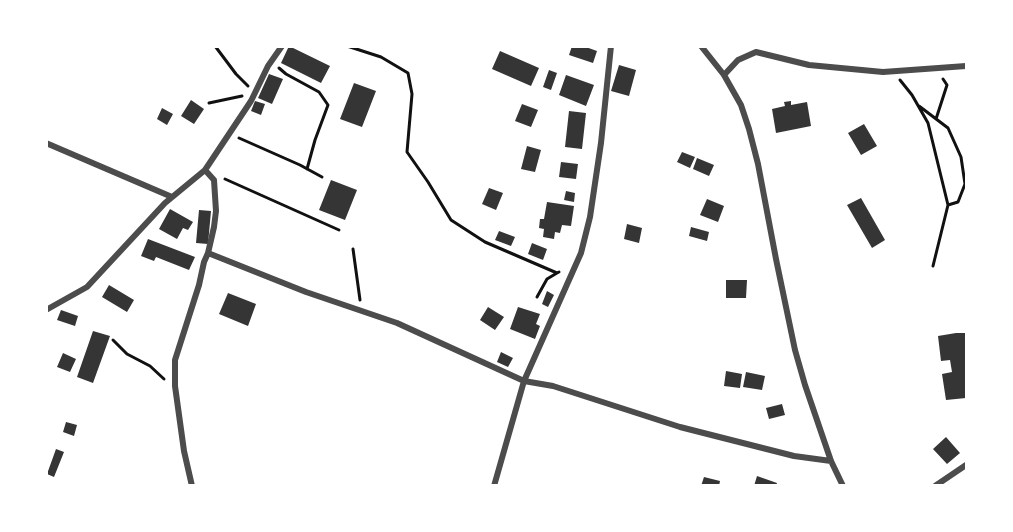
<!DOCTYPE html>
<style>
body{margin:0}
#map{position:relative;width:1013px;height:532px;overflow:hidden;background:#fff;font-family:"Zilla Slab",serif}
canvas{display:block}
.frame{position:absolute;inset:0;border:48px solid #fff;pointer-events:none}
</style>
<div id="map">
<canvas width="1013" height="532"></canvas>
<div class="frame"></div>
</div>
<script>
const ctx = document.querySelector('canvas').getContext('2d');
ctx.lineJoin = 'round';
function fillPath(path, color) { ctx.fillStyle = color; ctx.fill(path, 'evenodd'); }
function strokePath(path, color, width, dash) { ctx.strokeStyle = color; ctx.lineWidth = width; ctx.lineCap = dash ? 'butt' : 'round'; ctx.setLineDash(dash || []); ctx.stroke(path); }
const building = new Path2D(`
 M 289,46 L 330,66 L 321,83 L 281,63 Z
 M 572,46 L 583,46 L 597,51 L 593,63 L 569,55 Z
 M 500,51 L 539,68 L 531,86 L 492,69 Z
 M 619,65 L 636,70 L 629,96 L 611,91 Z
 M 549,70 L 557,73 L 551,90 L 543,87 Z
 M 269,74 L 283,79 L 272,104 L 258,98 Z
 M 566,75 L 594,85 L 586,106 L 559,95 Z
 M 354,83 L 376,91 L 362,127 L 340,119 Z
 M 191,100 L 204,109 L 194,124 L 181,116 Z
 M 255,101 L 265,104 L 261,115 L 251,111 Z
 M 791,101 L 791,105 L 807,102 L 811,126 L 776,133 L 772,109 L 785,106 L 784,102 Z
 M 522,104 L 538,110 L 531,127 L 515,121 Z
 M 162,108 L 173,114 L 167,125 L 157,119 Z
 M 569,111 L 586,113 L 582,149 L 565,147 Z
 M 864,124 L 877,146 L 861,155 L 848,133 Z
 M 527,146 L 541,150 L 535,172 L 521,169 Z
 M 682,152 L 695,157 L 690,168 L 677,162 Z
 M 697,158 L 714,165 L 709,176 L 693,169 Z
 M 561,162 L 578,164 L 576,179 L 559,177 Z
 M 331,180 L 357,190 L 345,220 L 319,210 Z
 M 489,188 L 503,193 L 496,210 L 482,204 Z
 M 566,191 L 575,193 L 574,202 L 564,200 Z
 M 861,198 L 885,240 L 872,248 L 847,205 Z
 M 707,199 L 724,206 L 718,222 L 700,215 Z
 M 547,202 L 574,206 L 571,226 L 562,225 L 560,233 L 555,232 L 554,239 L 543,237 L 544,229 L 539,228 L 540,219 L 544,219 Z
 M 170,209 L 193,222 L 188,230 L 183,228 L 177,239 L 159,229 Z
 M 199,210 L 211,211 L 208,244 L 196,243 Z
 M 627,224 L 642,228 L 639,243 L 624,239 Z
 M 691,227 L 709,232 L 707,241 L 689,236 Z
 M 499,231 L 515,237 L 511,246 L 495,240 Z
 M 148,239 L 195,257 L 189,270 L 156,257 L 154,261 L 141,256 Z
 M 532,243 L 547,249 L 543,260 L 528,254 Z
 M 726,280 L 747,280 L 746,298 L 726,298 Z
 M 109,285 L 134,300 L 127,312 L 102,297 Z
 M 547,291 L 554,295 L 548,307 L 542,304 Z
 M 228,293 L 256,304 L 248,326 L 219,314 Z
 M 488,307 L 504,317 L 495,330 L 480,320 Z
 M 518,307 L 540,314 L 536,324 L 540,326 L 535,339 L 510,329 Z
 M 61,310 L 78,316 L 75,326 L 57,320 Z
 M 93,331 L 110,336 L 93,383 L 77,377 Z
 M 956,333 L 966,333 L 966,398 L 946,400 L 942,374 L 952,372 L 950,360 L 941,361 L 938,336 Z
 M 501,352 L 513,358 L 508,367 L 497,362 Z
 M 63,353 L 76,359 L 70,372 L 57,367 Z
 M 726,371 L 742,374 L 740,388 L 724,386 Z
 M 746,372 L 765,376 L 762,390 L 743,387 Z
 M 782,404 L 785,415 L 769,419 L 766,408 Z
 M 66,422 L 77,425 L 74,436 L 63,432 Z
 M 946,437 L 960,453 L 947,464 L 933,449 Z
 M 56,449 L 64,452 L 54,477 L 47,474 Z
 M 757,476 L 777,483 L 776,486 L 754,486 Z
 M 704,477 L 720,481 L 719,486 L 701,486 Z`);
const path = new Path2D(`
 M 215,46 L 236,74 L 248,86
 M 347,46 L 381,57 L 408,73 L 412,94 L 407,152 L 428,182 L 451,220 L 485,242 L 557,273 L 559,272
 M 279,68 L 286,74 L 319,92 L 328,105 L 315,140 L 307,169
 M 900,80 L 912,95 L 928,123 L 948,205 L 933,266
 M 209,103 L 242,96
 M 919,106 L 948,128 L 961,157 L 965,184 L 958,202 L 948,205
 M 936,119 L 947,85 L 943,79
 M 239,138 L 300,165 L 322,177
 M 225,179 L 339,230
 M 353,249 L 360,300
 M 537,297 L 547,279 L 557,273
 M 113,340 L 127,354 L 150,366 L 164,379`);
const minor = new Path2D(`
 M 701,46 L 724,75 L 741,105 L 749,129 L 758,164 L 776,259 L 795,350 L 805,385 L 831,461 L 843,486
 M 724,75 L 738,60 L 756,52 L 809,65 L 883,72 L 966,66
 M 46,143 L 172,197
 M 208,253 L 306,292 L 397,323 L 524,381 L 553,386 L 680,427 L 794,456 L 831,461
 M 46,310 L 87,287 L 165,203 L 205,170 L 251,101 L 268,66 L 282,46
 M 192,486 L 184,451 L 175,386 L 175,360 L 199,285 L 204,262 L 208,253 L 214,227 L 216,211 L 214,180 L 205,170
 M 494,486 L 524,381 L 581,253 L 590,217 L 601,143 L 611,46
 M 935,486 L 966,465`);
fillPath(building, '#353535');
strokePath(path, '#111', 3);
strokePath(minor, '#4c4c4c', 6);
</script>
